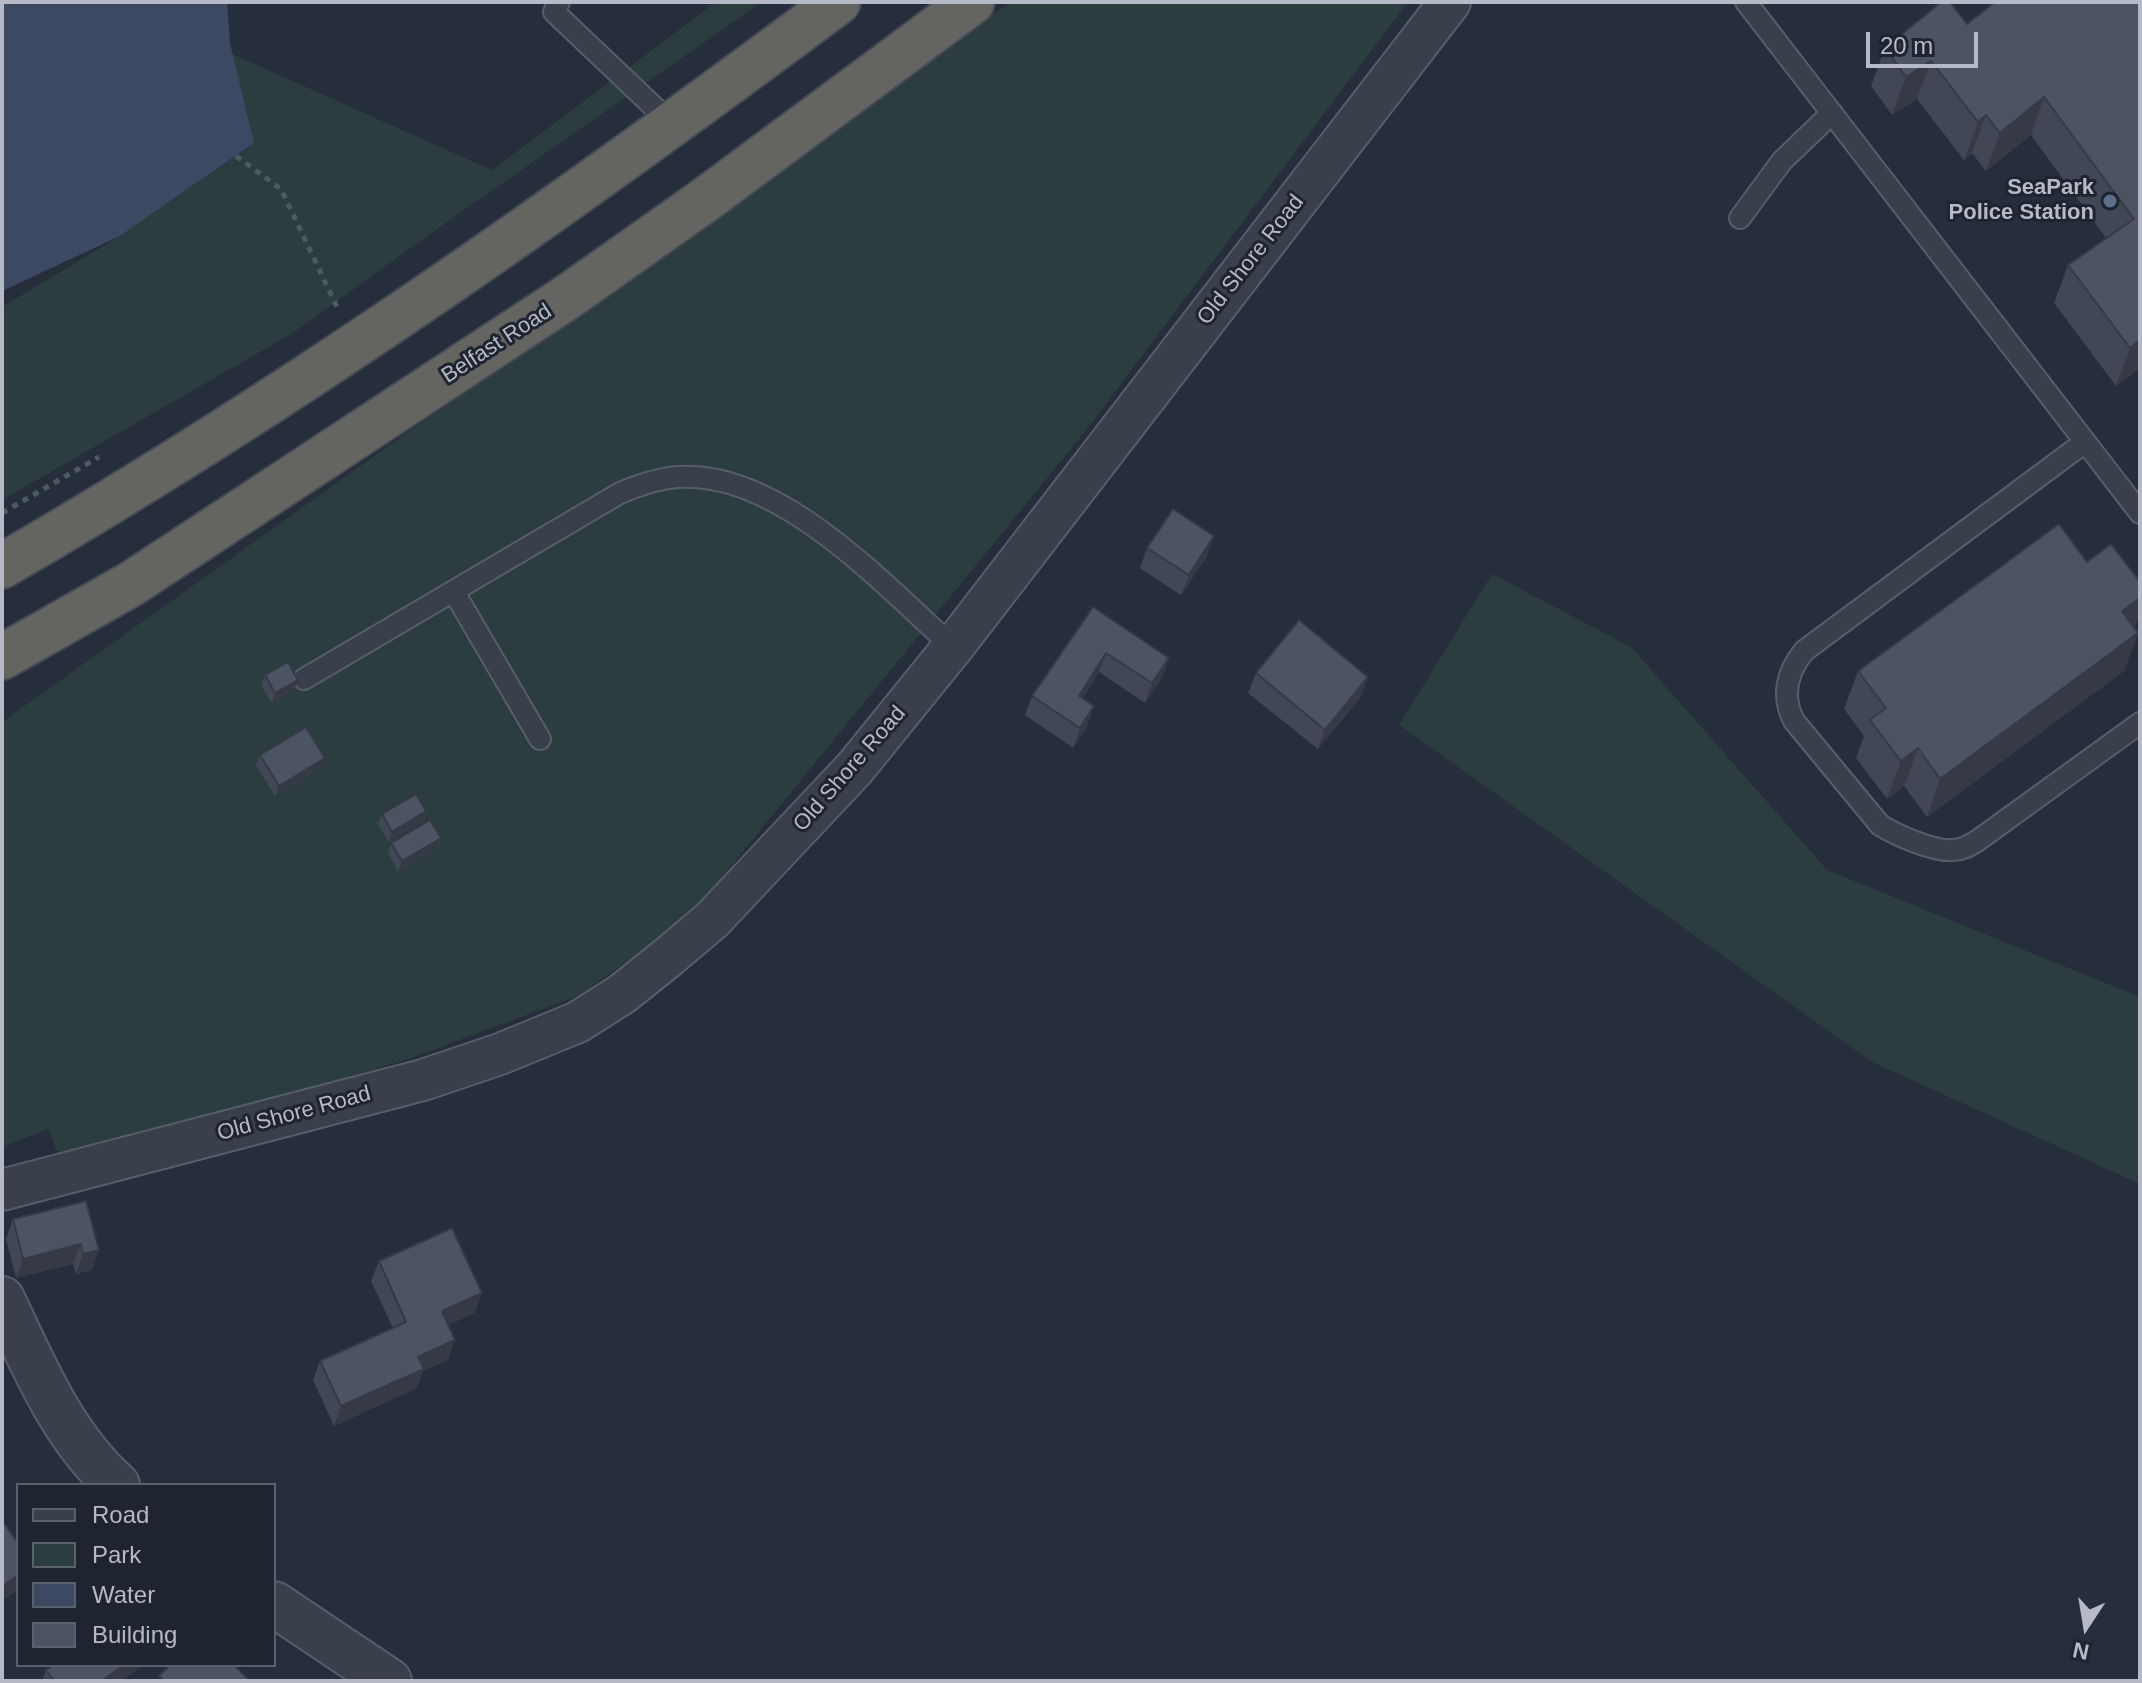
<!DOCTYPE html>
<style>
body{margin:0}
#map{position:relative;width:2142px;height:1683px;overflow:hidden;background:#262d3b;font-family:Helvetica,sans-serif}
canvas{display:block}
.frame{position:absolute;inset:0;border:4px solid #b5bac6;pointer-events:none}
.legend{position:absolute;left:16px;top:1483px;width:260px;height:184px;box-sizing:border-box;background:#1e2430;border:2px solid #5a606c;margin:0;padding:10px 14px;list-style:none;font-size:24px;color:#b5bac6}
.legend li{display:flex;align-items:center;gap:16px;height:40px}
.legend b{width:40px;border:2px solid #5a606c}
.north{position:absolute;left:2046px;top:1587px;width:80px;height:80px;-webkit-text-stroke:6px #1e2430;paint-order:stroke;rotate:192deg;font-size:22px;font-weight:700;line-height:32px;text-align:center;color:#b5bac6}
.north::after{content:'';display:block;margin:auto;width:28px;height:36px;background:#b5bac6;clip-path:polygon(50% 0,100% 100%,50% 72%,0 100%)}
.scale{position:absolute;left:1866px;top:32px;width:112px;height:36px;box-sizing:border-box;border:4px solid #b5bac6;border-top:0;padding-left:10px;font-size:24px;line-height:28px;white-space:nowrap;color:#b5bac6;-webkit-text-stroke:6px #1e2430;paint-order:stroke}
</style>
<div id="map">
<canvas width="2142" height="1683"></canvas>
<div class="frame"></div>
<ul class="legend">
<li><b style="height:10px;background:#393f4b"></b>Road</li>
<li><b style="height:22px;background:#2c3d40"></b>Park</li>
<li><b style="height:22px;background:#3d4962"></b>Water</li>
<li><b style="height:22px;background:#4c5363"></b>Building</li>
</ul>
<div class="north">N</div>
<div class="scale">20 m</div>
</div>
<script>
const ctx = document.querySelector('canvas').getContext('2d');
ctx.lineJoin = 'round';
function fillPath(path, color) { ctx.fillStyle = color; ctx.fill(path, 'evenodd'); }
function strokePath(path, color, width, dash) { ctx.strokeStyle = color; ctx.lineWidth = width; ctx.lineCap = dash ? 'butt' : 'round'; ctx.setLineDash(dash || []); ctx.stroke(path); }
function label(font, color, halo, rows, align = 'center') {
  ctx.font = font + ' Helvetica,sans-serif'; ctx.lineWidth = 6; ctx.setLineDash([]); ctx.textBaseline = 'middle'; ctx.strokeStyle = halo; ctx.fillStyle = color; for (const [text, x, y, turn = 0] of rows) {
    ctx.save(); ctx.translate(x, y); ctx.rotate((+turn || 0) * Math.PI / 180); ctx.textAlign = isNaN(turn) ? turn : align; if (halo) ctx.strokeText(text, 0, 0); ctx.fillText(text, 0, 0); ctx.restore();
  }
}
const green = new Path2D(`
 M 716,2 L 762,2 L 437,229 L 293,333 L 2,500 L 2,307 L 120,236 L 252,145 L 232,54 L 492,170 Z
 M 1010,2 L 1408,2 L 1087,429 L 692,914 L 580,995 L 414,1057 L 63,1166 L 48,1129 L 2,1147 L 2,722 Z
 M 1492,574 L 1631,647 L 1827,870 L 2140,997 L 2140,1184 L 1872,1062 L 1399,725 Z`);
const water = new Path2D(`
 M 2,2 L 227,2 L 230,43 L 254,143 L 120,236 L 2,291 Z`);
const path = new Path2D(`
 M 236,156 L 281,189 L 338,309
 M 2,513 L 99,457`);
const service = new Path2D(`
 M 559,2 L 554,12 L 673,125
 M 1746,2 L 2140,513
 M 1740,218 L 1782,161 L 1832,113
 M 2085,442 L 1804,651 C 1787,672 1781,696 1794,721 L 1880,825 C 1896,835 1934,852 1953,850 C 1962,850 1969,846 1977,841 L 2140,723
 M 454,592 L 540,739
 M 304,679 L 620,493 C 639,485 659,478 679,477 C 779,470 884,585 953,647`);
const minor = new Path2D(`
 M 2,1190 L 423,1080 L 500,1054 L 578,1022 L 622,994 L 667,958 L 712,920 L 855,768 L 953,647 L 1450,2`);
const tertiary = new Path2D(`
 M 2,1299 C 33,1364 62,1436 117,1485
 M 274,1604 L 389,1681`);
const trunk = new Path2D(`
 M 2,566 C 294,397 568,203 838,2
 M 2,657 L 131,584 L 569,296 L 705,200 L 972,2`);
const wall = new Path2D(`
 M 1991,2 L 2140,2 L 2140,368 L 2116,386 L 2054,303 L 2068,265 L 2106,238 L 2031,135 L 1986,171 L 1972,153 L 1964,160 L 1917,99 L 1892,115 L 1871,86 L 1885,48 L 1967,24 L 1990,6 Z
 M 1147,548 L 1207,556 L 1181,595 L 1140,568 Z
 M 1093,607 L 1169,658 L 1162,678 L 1145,703 L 1099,672 L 1082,699 L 1094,706 L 1087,726 L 1073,748 L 1025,715 L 1032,696 Z
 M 2135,628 L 2138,633 L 2124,671 L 1927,817 L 1904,786 L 1887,799 L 1856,758 L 1864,736 L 1844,709 L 1858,671 Z
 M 1256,673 L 1368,677 L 1361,697 L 1318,749 L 1248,693 Z
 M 265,675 L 294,690 L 272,703 L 261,685 Z
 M 260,755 L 321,768 L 275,796 L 256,765 Z
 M 426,811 L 422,821 L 389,842 L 378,824 L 382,814 Z
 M 441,838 L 437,848 L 398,871 L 388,853 L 391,843 Z
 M 86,1201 L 92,1270 L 76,1274 L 73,1264 L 16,1278 L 6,1239 L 13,1219 Z
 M 379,1261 L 475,1313 L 448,1325 L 448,1360 L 423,1371 L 417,1388 L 334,1426 L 313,1380 L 320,1361 L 393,1328 L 371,1281 Z
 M 47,1665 L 143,1665 L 121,1681 L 42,1681 L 46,1670 L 49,1668 Z`);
const shadedWall = new Path2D(`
 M 1931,61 L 1917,99 L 1892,115 L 1906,77 Z
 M 2044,97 L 2031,135 L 1986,171 L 2000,133 Z
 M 1986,115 L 1972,153 L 1964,160 L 1978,122 Z
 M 2140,340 L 2140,368 L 2116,386 L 2130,348 Z
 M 1214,536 L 1207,556 L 1181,595 L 1189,575 Z
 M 2140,598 L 2140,613 L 2134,630 L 2122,611 Z
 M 2138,633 L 2124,671 L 1927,817 L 1940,779 Z
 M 1106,653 L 1099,672 L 1071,716 L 1079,696 Z
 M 1169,658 L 1162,678 L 1145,703 L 1152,683 Z
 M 1368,677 L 1361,697 L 1318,749 L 1325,730 Z
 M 298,680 L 294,690 L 272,703 L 275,693 Z
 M 1094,706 L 1087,726 L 1073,748 L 1080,728 Z
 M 1918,748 L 1904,786 L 1887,799 L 1901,761 Z
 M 325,758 L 321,768 L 275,796 L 279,786 Z
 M 426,811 L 422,821 L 389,842 L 392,832 Z
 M 441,838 L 437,848 L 398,871 L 402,861 Z
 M 81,1244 L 73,1264 L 16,1278 L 23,1259 Z
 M 99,1250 L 92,1270 L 76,1274 L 83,1254 Z
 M 482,1293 L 475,1313 L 435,1331 L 442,1311 Z
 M 455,1340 L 448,1360 L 423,1371 L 417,1388 L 334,1426 L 341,1406 L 418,1357 Z
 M 18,1575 L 18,1590 L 2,1601 L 2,1587 Z
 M 123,1665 L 143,1665 L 121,1681 L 102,1681 Z`);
const building = new Path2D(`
 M 1941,2 L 1950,2 L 1967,24 L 1995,2 L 2140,2 L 2140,340 L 2130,348 L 2068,265 L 2134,219 L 2044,97 L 2000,133 L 1986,115 L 1978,122 L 1931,61 L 1906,77 L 1885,48 Z
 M 1173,509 L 1214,536 L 1189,575 L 1147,548 Z
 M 2059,524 L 2087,562 L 2111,544 L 2140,582 L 2140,598 L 2122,611 L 2138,633 L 1940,779 L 1918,748 L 1901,761 L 1870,720 L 1886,708 L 1858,671 Z
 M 1093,607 L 1169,658 L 1152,683 L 1106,653 L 1079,696 L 1094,706 L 1080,728 L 1032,696 Z
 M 1299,620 L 1368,677 L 1325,730 L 1256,673 Z
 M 288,662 L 298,680 L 275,693 L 265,675 Z
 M 306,727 L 325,758 L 279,786 L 260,755 Z
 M 416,794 L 426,811 L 392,832 L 382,814 Z
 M 430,820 L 441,838 L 402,861 L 391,843 Z
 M 86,1201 L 99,1250 L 83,1254 L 81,1244 L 23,1259 L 13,1219 Z
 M 452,1228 L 482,1293 L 442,1311 L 455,1340 L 418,1357 L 424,1369 L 341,1406 L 320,1361 L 406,1322 L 379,1261 Z
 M 2,1520 L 18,1543 L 18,1575 L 2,1587 Z
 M 53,1665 L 123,1665 L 102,1681 L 54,1681 L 46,1670 Z
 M 170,1665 L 234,1665 L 250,1681 L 165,1681 L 159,1676 Z`);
const markers = [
 [2110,201,8,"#5c6f8a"]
];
const poiNames = [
 ["SeaPark",2094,188],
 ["Police Station",2094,213]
];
const streetNames = [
 ["Old Shore Road",1251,260,-52],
 ["Belfast Road",497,344,-33],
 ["Old Shore Road",850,769,-49],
 ["Old Shore Road",294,1114,-15]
];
fillPath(green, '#2c3d40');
fillPath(water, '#3d4962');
strokePath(service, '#575d69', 24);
strokePath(minor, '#575d69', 44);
strokePath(tertiary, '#575d69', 48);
strokePath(trunk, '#444a56', 48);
strokePath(path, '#4c5b5f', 5, [6, 6]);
strokePath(service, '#393f4b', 20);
strokePath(minor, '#393f4b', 40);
strokePath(tertiary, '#393f4b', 44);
strokePath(trunk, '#646461', 44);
fillPath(wall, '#414755');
fillPath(shadedWall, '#353a45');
fillPath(building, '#4c5363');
strokePath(building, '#353a45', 2);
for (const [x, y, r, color] of markers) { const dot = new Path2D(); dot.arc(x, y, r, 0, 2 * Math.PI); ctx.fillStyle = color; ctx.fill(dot); strokePath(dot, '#1e2430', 3); }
label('bold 22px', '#b5bac6', '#1e2430', poiNames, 'right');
label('22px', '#b5bac6', '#1e2430', streetNames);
</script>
